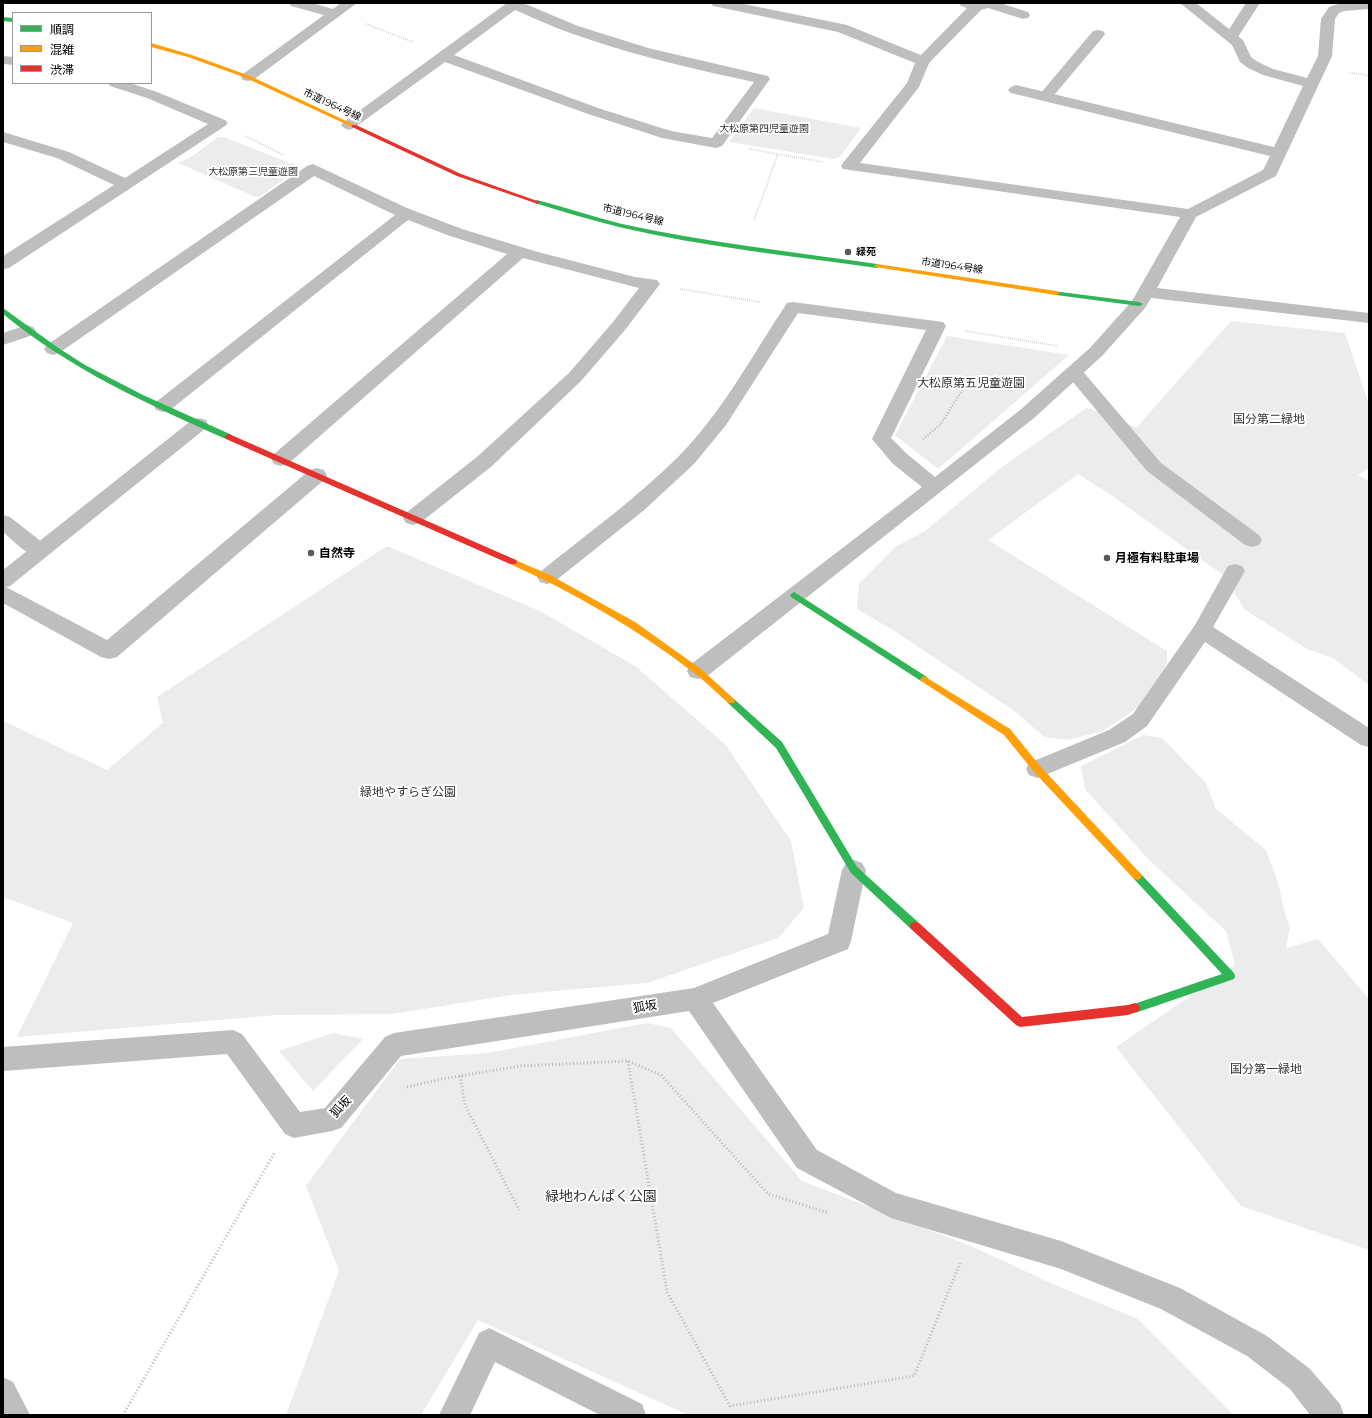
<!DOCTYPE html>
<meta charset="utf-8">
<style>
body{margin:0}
#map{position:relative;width:1372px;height:1418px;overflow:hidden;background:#fff;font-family:Montserrat,"Noto Sans JP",sans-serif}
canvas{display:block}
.frame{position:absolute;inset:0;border:4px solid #000;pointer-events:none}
.legend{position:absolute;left:12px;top:12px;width:140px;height:72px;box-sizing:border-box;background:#fff;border:1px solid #999;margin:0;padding:5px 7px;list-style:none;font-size:12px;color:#000}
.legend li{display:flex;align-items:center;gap:8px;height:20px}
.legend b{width:20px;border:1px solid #999}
</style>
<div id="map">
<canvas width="1372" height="1418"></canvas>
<div class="frame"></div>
<ul class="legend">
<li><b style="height:5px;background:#30b455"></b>順調</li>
<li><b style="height:5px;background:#ff9f0a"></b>混雑</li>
<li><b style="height:5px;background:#e5322d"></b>渋滞</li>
</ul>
</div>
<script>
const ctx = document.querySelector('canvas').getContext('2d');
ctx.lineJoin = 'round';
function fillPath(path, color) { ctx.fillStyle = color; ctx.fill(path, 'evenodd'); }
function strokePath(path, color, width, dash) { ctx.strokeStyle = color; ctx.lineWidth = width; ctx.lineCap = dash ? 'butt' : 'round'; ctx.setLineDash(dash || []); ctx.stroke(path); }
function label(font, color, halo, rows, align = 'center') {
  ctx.font = font + ' Montserrat,"Noto Sans JP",sans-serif'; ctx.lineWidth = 4; ctx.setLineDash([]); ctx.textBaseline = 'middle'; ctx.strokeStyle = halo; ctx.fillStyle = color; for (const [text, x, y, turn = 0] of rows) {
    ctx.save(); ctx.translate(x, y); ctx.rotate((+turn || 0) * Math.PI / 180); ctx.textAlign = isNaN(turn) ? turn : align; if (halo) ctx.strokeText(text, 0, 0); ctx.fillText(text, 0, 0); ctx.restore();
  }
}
const green = new Path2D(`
 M 754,108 L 861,128 L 840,157 L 834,159 L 729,142 Z
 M 218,137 L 224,137 L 295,165 L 297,170 L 258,198 L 178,163 L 191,157 Z
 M 1231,321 L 1345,333 L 1369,405 L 1369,468 L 1358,475 L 1369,481 L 1369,685 L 1333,658 L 1307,649 L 1245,610 L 1223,575 L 1114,497 L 1078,474 L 988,540 L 1167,651 L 1167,663 L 1151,699 L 1103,731 L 1068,740 L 1044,737 L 1016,712 L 896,632 L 857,609 L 859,584 L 895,547 L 925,531 L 1002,467 L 1086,408 L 1110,414 L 1136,428 Z
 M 947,336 L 1069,355 L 938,469 L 895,435 Z
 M 387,546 L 540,611 L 635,666 L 725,744 L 791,841 L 804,908 L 778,938 L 647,983 L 510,995 L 393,1014 L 277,1015 L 17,1037 L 73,923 L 3,897 L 3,721 L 107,770 L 163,723 L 157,697 Z
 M 1143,735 L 1162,738 L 1206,783 L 1216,809 L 1266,850 L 1279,886 L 1284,911 L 1290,927 L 1286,948 L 1318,939 L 1369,999 L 1369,1250 L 1241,1206 L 1116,1047 L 1235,965 L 1226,931 L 1149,860 L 1085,789 L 1081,766 Z
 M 647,1023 L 671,1028 L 802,1181 L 971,1246 L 1053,1284 L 1138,1319 L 1234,1415 L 688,1415 L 478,1320 L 421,1415 L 286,1415 L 339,1271 L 306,1186 L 400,1059 L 488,1053 Z
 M 333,1033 L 363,1039 L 313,1091 L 279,1051 Z`);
const pathFar2 = new Path2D(`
 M 366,24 L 413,42
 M 1350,73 L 1369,75
 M 245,136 L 284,155
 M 749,149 L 823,162
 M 754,220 L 778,154
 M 680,289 L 760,302
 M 965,331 L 1058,346`);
const pathFar1 = new Path2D(`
 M 923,439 L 940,425 L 963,389`);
const path = new Path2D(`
 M 628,1061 L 667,1292 L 730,1406 L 914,1376 L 960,1263
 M 460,1076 L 465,1105 L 519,1210
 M 407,1087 L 442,1079 L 520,1066 L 628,1061 L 661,1075 L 768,1194 L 829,1213
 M 123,1415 L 275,1152`);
const lane = new Path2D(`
 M 959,3 L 1000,3 L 1028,12 L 1030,15 L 1028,18 L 1023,19 L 988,8 L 981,10 L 928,64 L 923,65 L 918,64 L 916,61 L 918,58 L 967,8 L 961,6 Z
 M 1246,3 L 1260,3 L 1236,40 L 1231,41 L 1226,40 L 1224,37 Z
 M 1098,30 L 1103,31 L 1105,34 L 1103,37 L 1050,100 L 1045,101 L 1040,100 L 1038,97 L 1040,94 L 1093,31 Z
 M 1074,366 L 1080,368 L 1161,463 L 1259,535 L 1262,540 L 1259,545 L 1252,547 L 1245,545 L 1147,471 L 1068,376 L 1065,372 L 1068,368 Z
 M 3,515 L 10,517 L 47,546 L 50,551 L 47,556 C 31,561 15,542 3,532 Z
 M 1235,564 L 1242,566 L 1245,571 L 1213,627 L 1369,728 L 1369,747 L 1361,745 L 1205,642 L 1147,726 L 1125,742 L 1045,775 L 1037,778 L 1029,775 L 1026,769 L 1029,763 L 1109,730 L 1133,714 L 1195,625 L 1228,566 Z`);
const street = new Path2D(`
 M 289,3 L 312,3 L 333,9 L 341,3 L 357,3 L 253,80 L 248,81 L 243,80 L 241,77 L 243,74 L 324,15 L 291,6 Z
 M 507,3 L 523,3 L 578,26 L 648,48 L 768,76 L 770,79 L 722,146 L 716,148 L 662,138 L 588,114 L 445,62 L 354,128 L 349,130 L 344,128 L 341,125 L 344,122 ZM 515,10 C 540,21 565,32 591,40 C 644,58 699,70 754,82 L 712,138 L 671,131 L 598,108 L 454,55 Z
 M 711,3 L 739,3 L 847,25 L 928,58 L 930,61 L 919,87 L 860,163 L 1188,209 L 1263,170 L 1270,156 L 1011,93 L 1008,90 L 1011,87 L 1016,85 L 1274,147 L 1303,86 L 1263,75 L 1248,68 L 1240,62 L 1232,45 L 1180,3 L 1196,3 L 1243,40 L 1251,57 L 1258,62 L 1273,69 L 1307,78 L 1318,56 L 1321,19 L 1329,7 L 1341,3 L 1369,3 L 1369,9 L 1344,11 L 1339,13 L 1335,19 L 1332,56 L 1276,176 L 1196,217 L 1157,288 L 1369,313 L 1369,323 L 1151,298 L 1145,308 L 1102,356 L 1034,418 L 706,677 L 698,679 L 690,677 L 687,671 L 690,665 L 922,487 L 893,464 L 872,439 L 926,330 L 798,313 L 726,425 L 694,464 L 643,511 L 554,582 L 547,584 L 540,582 L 537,577 L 540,572 C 587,534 637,498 680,455 C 723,411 753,354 787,303 L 793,302 L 943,322 L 946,326 L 891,438 L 907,454 L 935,477 L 1020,410 L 1090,348 L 1132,301 L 1180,217 L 843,169 L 841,166 L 843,163 L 907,83 L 915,63 L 838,32 L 718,7 L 713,6 Z
 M 3,56 L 13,57 L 13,65 L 3,64 Z
 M 108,83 L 130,83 L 157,92 L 225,120 L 228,123 L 225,126 L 9,268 L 3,269 L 3,256 L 114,185 L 57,158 L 3,142 L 3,132 L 69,152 L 125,178 L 208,124 L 147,98 L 110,86 Z
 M 313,164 L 407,208 L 462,229 L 538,252 L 635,277 L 657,280 L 660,284 L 625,330 L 581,381 L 492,466 L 420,523 L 413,525 L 406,523 L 403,518 L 406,513 L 478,456 L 569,373 L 613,322 L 639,288 L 523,258 L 288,464 L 281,466 L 274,464 L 271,459 L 274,454 L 507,254 L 450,236 L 408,220 L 170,410 L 163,412 L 156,410 L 154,406 L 156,402 L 395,215 L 314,176 L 59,353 L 53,355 L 47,353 L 44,349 L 47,345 L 307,166 Z
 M 27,325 L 33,327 L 36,331 L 33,335 L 3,345 L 3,333 Z
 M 199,418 L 206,420 L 208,424 L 206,428 L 10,586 L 6,587 L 107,640 L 310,470 L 317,468 L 324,470 L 327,475 L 324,480 L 117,657 L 109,659 L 101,657 L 3,603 L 3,570 L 192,420 Z
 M 854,860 L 862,863 L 866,870 L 851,941 L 848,949 L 713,1003 L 817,1150 L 896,1193 L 1061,1241 L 1180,1288 L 1267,1336 L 1310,1369 L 1340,1404 L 1344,1415 L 1310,1415 L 1290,1389 L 1247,1356 L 1161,1309 L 1061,1269 L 891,1218 L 797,1168 L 689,1011 L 401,1056 L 341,1128 L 332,1131 L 294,1138 L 285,1134 L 227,1054 L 3,1071 L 3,1047 L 233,1030 L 242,1034 L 300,1112 L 325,1108 L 385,1037 L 394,1033 L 694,988 L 828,934 L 842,870 L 846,863 Z
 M 489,1328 L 642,1404 L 646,1415 L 600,1415 L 495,1362 L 470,1415 L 439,1415 L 479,1333 Z
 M 3,1377 L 13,1382 L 30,1415 L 3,1415 Z`);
const fast = new Path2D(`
 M 3,17 L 13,18 L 13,22 L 3,21 Z
 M 537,200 C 565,207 593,217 622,224 C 706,242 792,252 877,264 L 880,266 L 877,268 C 791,256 704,247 619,227 C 591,220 563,212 535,203 L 535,201 Z
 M 1053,291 L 1139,302 L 1143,304 L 1139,306 L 1056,295 L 1052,293 Z
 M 3,308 L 57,347 L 85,365 L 143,395 L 232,435 L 233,437 L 232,439 L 226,439 C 147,404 70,369 3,314 Z
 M 794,592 L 927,677 L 928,679 L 927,681 L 921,681 L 791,597 L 790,595 Z
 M 731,698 L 734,699 L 782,742 L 857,867 L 919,923 L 920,926 L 919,929 L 915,930 L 911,929 L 851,873 L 776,748 L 728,703 L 727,701 L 728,699 Z
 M 1137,872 L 1140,873 L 1234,973 L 1235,976 L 1234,979 L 1135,1013 L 1131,1011 L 1130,1008 L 1131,1005 L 1222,974 L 1134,879 L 1132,876 L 1134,873 Z`);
const slow = new Path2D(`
 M 151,43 L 192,55 L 250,76 L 357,126 L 352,127 L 246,78 L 188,57 L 151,47 Z
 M 877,264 L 1056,291 L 1060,293 L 1056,295 L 875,267 L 875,265 Z
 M 513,559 L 550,575 L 635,622 L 701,669 L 734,699 L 735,701 L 734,703 L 728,703 C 717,693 706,682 694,673 C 637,629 575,593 510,564 L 509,562 Z
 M 924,676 L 1010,729 L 1040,766 L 1140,873 L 1142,876 L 1140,879 L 1137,880 L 1134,879 L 1034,772 L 1004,735 L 921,681 L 920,679 Z`);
const jam = new Path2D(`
 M 352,125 L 356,125 L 461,174 L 540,202 L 537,204 L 535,203 L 457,176 L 352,127 Z
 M 229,434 L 516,560 L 517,562 L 516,564 L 510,564 L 226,439 L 225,437 L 226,435 Z
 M 915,922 L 919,923 L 1022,1017 L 1128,1005 L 1135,1003 L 1139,1005 L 1140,1008 L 1139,1011 L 1128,1015 L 1020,1027 L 1016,1025 L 911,929 L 910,926 L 911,923 Z`);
const markers = [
 [848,252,4,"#595959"],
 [311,553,4,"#595959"],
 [1107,558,4,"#595959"]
];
const farStreetnames = [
 ["市道1964号線",332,105,25],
 ["市道1964号線",633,215,13],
 ["市道1964号線",952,266,8]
];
const farParknames = [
 ["大松原第四児童遊園",764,129],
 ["大松原第三児童遊園",253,172]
];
const farPoinames = [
 ["緑苑",856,252]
];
const parkNames = [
 ["大松原第五児童遊園",971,383],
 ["国分第二緑地",1269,419],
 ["緑地やすらぎ公園",408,792],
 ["国分第一緑地",1266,1069]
];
const poiNames = [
 ["自然寺",319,553],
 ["月極有料駐車場",1115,558]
];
const streetNames = [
 ["狐坂",645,1007,-9],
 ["狐坂",341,1107,-46]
];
const nearParknames = [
 ["緑地わんぱく公園",601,1197]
];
fillPath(green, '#ececec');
strokePath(pathFar2, '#b9b9b9', 2, [0.5, 1.5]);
strokePath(pathFar1, '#b9b9b9', 2.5, [1, 2]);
strokePath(path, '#b9b9b9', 3, [1, 2.5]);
fillPath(lane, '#bebebe');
fillPath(street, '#bebebe');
fillPath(fast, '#30b455');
fillPath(slow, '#ff9f0a');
fillPath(jam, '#e5322d');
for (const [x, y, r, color] of markers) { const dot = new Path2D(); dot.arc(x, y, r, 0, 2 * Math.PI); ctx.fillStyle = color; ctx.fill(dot); strokePath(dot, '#fff', 1.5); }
label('10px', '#000', '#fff', farStreetnames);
label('10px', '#333', '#fff', farParknames);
label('bold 10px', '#000', '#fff', farPoinames, 'left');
label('12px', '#333', '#fff', parkNames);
label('bold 12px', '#000', '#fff', poiNames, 'left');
label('12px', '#000', '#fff', streetNames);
label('14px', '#333', '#fff', nearParknames);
</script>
